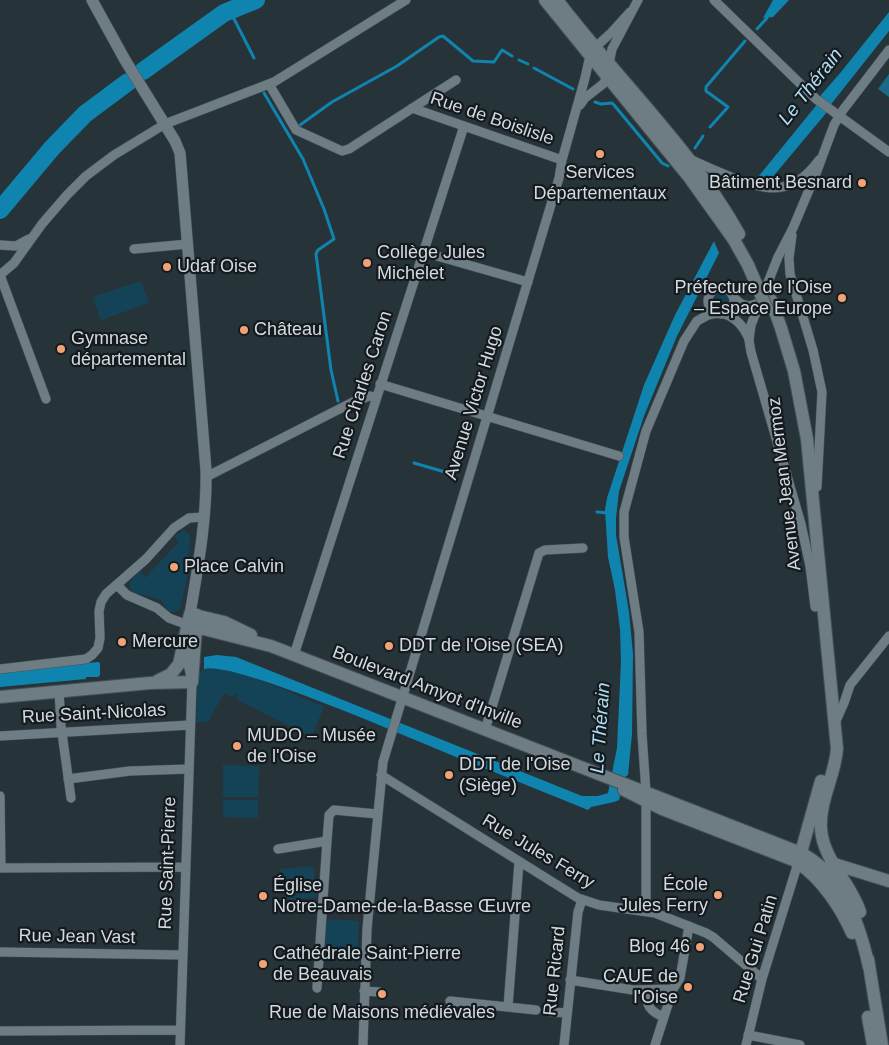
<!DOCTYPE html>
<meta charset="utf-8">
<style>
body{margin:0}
canvas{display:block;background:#26343a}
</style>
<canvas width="889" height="1045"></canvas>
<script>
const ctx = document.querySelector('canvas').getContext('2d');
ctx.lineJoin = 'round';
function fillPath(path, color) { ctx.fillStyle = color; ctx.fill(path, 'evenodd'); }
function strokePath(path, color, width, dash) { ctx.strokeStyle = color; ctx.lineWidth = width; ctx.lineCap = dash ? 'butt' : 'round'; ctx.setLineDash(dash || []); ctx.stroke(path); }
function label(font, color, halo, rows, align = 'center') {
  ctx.font = font + ' Arial,sans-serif'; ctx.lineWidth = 4.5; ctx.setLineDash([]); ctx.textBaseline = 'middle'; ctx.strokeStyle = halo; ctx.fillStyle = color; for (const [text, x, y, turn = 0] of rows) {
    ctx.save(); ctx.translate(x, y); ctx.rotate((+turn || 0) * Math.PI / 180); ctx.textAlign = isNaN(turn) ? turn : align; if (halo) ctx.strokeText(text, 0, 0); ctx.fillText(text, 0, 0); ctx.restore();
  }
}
const green = new Path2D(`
 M 141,281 L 149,303 L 101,320 L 93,297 Z
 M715 300a7 7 0 1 1 14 0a7 7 0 1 1-14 0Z
 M 184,530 L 190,535 L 188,574 L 180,610 L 174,612 L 169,612 L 161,600 L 132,592 C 126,581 133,578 141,571 L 145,578 L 178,543 L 175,536 Z
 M 209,667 C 250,672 286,691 324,707 L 311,737 L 236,699 L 238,695 L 236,693 L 232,697 L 224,693 L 208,722 L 196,722 L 198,674 L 204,669 Z
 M 223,765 L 259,766 L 258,797 L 223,797 Z
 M 223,800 L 258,800 L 258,818 L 223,817 Z
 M 313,866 L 317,897 L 287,901 L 279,869 Z
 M 326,919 L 359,921 L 357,960 L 324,959 Z`);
const forest = new Path2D(`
 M 889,74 L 889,97 L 878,89 Z`);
const water = new Path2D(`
 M 773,0 L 789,0 L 773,17 L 763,18 Z
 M 889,12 L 889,31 L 832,103 L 827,112 L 771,179 L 758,177 L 819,102 L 821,95 L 841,72 Z
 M 714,241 L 719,253 L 677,336 L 644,416 L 619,491 L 616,518 L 616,535 L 629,612 L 633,654 L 632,734 L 628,775 L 625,777 L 619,800 L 614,802 L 591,807 L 588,810 C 547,793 506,777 464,760 C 425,745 232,659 204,669 L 204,657 L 217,655 L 236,657 L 582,796 L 598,796 L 608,793 L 617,748 L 621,661 L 620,629 L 615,590 L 608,557 L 605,510 L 607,498 L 644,385 L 675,315 Z
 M 98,662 L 100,663 L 100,675 L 98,677 L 86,677 L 86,679 L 0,687 L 0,673 Z`);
const stream = new Path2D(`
 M 230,11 L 254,58
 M 757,29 L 767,18
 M 519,60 L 528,64
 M 534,68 L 573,89
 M 264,93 L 303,159 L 324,209 L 334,239 L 318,250 L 316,254 L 331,370 L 338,401
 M 595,102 L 601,104 L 612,103 L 614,105 L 662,163 L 668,166
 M 300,125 L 332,102 L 397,66 L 439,37 L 443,36 L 473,61 L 494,62 L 502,50 L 512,56
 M 710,127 L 728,107 L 706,91 L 706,87 L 745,41
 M 695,148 L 703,136
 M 414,463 L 452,474
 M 597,512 L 608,513`);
const river = new Path2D(`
 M 143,71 L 224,13 L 256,0
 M 0,210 L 52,148 L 85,114 L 128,82`);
const minor = new Path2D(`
 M 714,0 L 816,99 L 889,152
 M 269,84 L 296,130 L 342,151 L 349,149 L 456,80
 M 580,105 L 585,98 L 603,84 L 606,79 L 612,49 L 638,0
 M 412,108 L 562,160
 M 690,159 C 702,165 714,170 726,175 C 763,191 792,198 819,160
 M 792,235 L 789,258 L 790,274 L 813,350 L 822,392 L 817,487
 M 0,245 L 16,246 L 29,239
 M 134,249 L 188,244
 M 423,252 L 528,282
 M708 301a13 13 0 1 1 26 0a13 13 0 1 1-26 0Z
 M 732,295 C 740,305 749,310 760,301
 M 721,313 C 735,316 744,327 749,339
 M 380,384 L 619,456
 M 46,399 L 0,275 L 14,263 L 42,224 L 67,195 L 86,176 L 114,155 L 165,124 L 274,82 L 406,0
 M 206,477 L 355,401 L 370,396 L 376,398
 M 117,585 L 127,595 L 157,608 L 169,618 L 188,625
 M 815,607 L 810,566 L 801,524 L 751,352 L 749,340 L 751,325 L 778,257 L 793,228 L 817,171 L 834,125 L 843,110 L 889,50
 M 294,655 L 464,126
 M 0,669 L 86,659 L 92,655 L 98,648 L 100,638 L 99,611 L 101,602 L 106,594 L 146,559 L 174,528 L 189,518 L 203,517
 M 59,691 L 61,726 L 71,798
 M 835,723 L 844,703 L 850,685 L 889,636
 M 485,730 L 539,553 L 545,550 L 583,548
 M 0,736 L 190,725
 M 381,775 L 578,898 L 599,905 L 655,913 L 706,933 L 713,937 L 762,979
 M 68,779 L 130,771 L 189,769
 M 0,796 L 1,868
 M 278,849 L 327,841 L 329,815 L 334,810 L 377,814
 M 0,868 L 186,867
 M 646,911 L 646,792 L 642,734 L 639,632 L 624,537 L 624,512 L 646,431 L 684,341 L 697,321 L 708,315 L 717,313
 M 0,952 L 183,955
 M 570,980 L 633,990 L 673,989
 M 317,988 L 327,841
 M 645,990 C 646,1005 650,1012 664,1017
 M 364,991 L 379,992
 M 450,1001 L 536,1010
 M 508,1007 L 519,862
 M 550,1012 L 567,1013
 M 0,1031 L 180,1030
 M 748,1035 L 800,1045
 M 180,1045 L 192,682 L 185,650
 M 363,1045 L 367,929 L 383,762 L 559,178 L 562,160 L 585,78 L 591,51 L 611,33 L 630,12
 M 564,1045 L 578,912 L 582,900
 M 655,1045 L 673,989 L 680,978 L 689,926
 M 746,1045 L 762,979 L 798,863`);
const tertiary = new Path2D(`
 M 92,0 L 125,60 L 175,141 L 180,153 L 206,470 C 207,518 198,567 190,614`);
const secondary = new Path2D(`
 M 545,0 L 689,177 L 734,240 L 748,265
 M 557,0 C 617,79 691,148 739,234
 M 771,300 L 781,328 L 794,371 L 807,439 L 837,749 C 835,776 819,801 821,829 C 823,860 851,883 860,912
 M 188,625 L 271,646 L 801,853 C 842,874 860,925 869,967
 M 157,681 L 171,674 L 179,664 L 190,614 L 224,622 L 251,635
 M 0,697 L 150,683 L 192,682 L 197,615
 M 624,790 L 662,809 L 806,865
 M 798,863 L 821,781
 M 798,863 C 822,879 841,908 852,933
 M 831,863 L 889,881
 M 868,959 L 882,1045
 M 868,1017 L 873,1045`);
const secondaryBridge = new Path2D(`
 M 748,265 L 767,309`);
const markers = [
 [600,154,5,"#efa377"],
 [862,183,5,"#efa377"],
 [367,263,5,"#efa377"],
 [167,267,5,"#efa377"],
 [842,298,5,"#efa377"],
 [244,330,5,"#efa377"],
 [61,349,5,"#efa377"],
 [174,567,5,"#efa377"],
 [122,642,5,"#efa377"],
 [389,646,5,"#efa377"],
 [237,746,5,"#efa377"],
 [449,775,5,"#efa377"],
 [718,895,5,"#efa377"],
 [263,896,5,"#efa377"],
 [700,947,5,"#efa377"],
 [263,964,5,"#efa377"],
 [688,987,5,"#efa377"],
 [382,994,5,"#efa377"]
];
const streetNames = [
 ["Rue de Boislisle",492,119,19],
 ["Rue Charles Caron",363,385,-72],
 ["Avenue Victor Hugo",474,403,-73],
 ["Avenue Jean Mermoz",785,484,-97],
 ["Boulevard Amyot d'Inville",427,688,21],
 ["Rue Saint-Nicolas",94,714,-3],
 ["Rue Jules Ferry",538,852,31],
 ["Rue Saint-Pierre",168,863,-88],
 ["Rue Jean Vast",77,937,1],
 ["Rue Gui Patin",756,949,-73],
 ["Rue Ricard",555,971,-84]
];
const poiNames = [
 ["Services",600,173,"center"],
 ["Départementaux",600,194,"center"],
 ["Bâtiment Besnard",852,183,"right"],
 ["Collège Jules",377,253],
 ["Michelet",377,274],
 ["Udaf Oise",177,267],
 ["Préfecture de l'Oise",832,288,"right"],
 ["– Espace Europe",832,309,"right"],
 ["Château",254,330],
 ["Gymnase",71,339],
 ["départemental",71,360],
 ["Place Calvin",184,567],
 ["Mercure",132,642],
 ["DDT de l'Oise (SEA)",399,646],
 ["MUDO – Musée",247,736],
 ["de l'Oise",247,757],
 ["DDT de l'Oise",459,765],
 ["(Siège)",459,786],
 ["École",708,885,"right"],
 ["Jules Ferry",708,906,"right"],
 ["Église",273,886],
 ["Notre-Dame-de-la-Basse Œuvre",273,907],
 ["Blog 46",690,947,"right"],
 ["Cathédrale Saint-Pierre",273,954],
 ["de Beauvais",273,975],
 ["CAUE de",678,977,"right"],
 ["l'Oise",678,998,"right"],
 ["Rue de Maisons médiévales",382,1013,"center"]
];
const waterNames = [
 ["Le Thérain",811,87,-52],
 ["Le Thérain",601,728,-86]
];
fillPath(green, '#144357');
fillPath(forest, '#18698a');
fillPath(water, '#0f84af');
strokePath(stream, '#0f84af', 3);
strokePath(river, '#0f84af', 18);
strokePath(minor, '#465156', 10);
strokePath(tertiary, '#465156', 12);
strokePath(secondary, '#465156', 14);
strokePath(minor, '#6e7d84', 9);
strokePath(tertiary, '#6e7d84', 11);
strokePath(secondary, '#6e7d84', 12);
strokePath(secondaryBridge, '#465156', 14, []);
strokePath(secondaryBridge, '#6e7d84', 12);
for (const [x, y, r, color] of markers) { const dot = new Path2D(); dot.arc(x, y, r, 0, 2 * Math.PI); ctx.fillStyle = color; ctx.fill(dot); strokePath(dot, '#141a1d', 2); }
label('18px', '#d3dbe0', '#141a1d', streetNames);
label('18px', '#d3dbe0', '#141a1d', poiNames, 'left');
label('italic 19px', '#b0ddf4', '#141a1d', waterNames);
</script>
